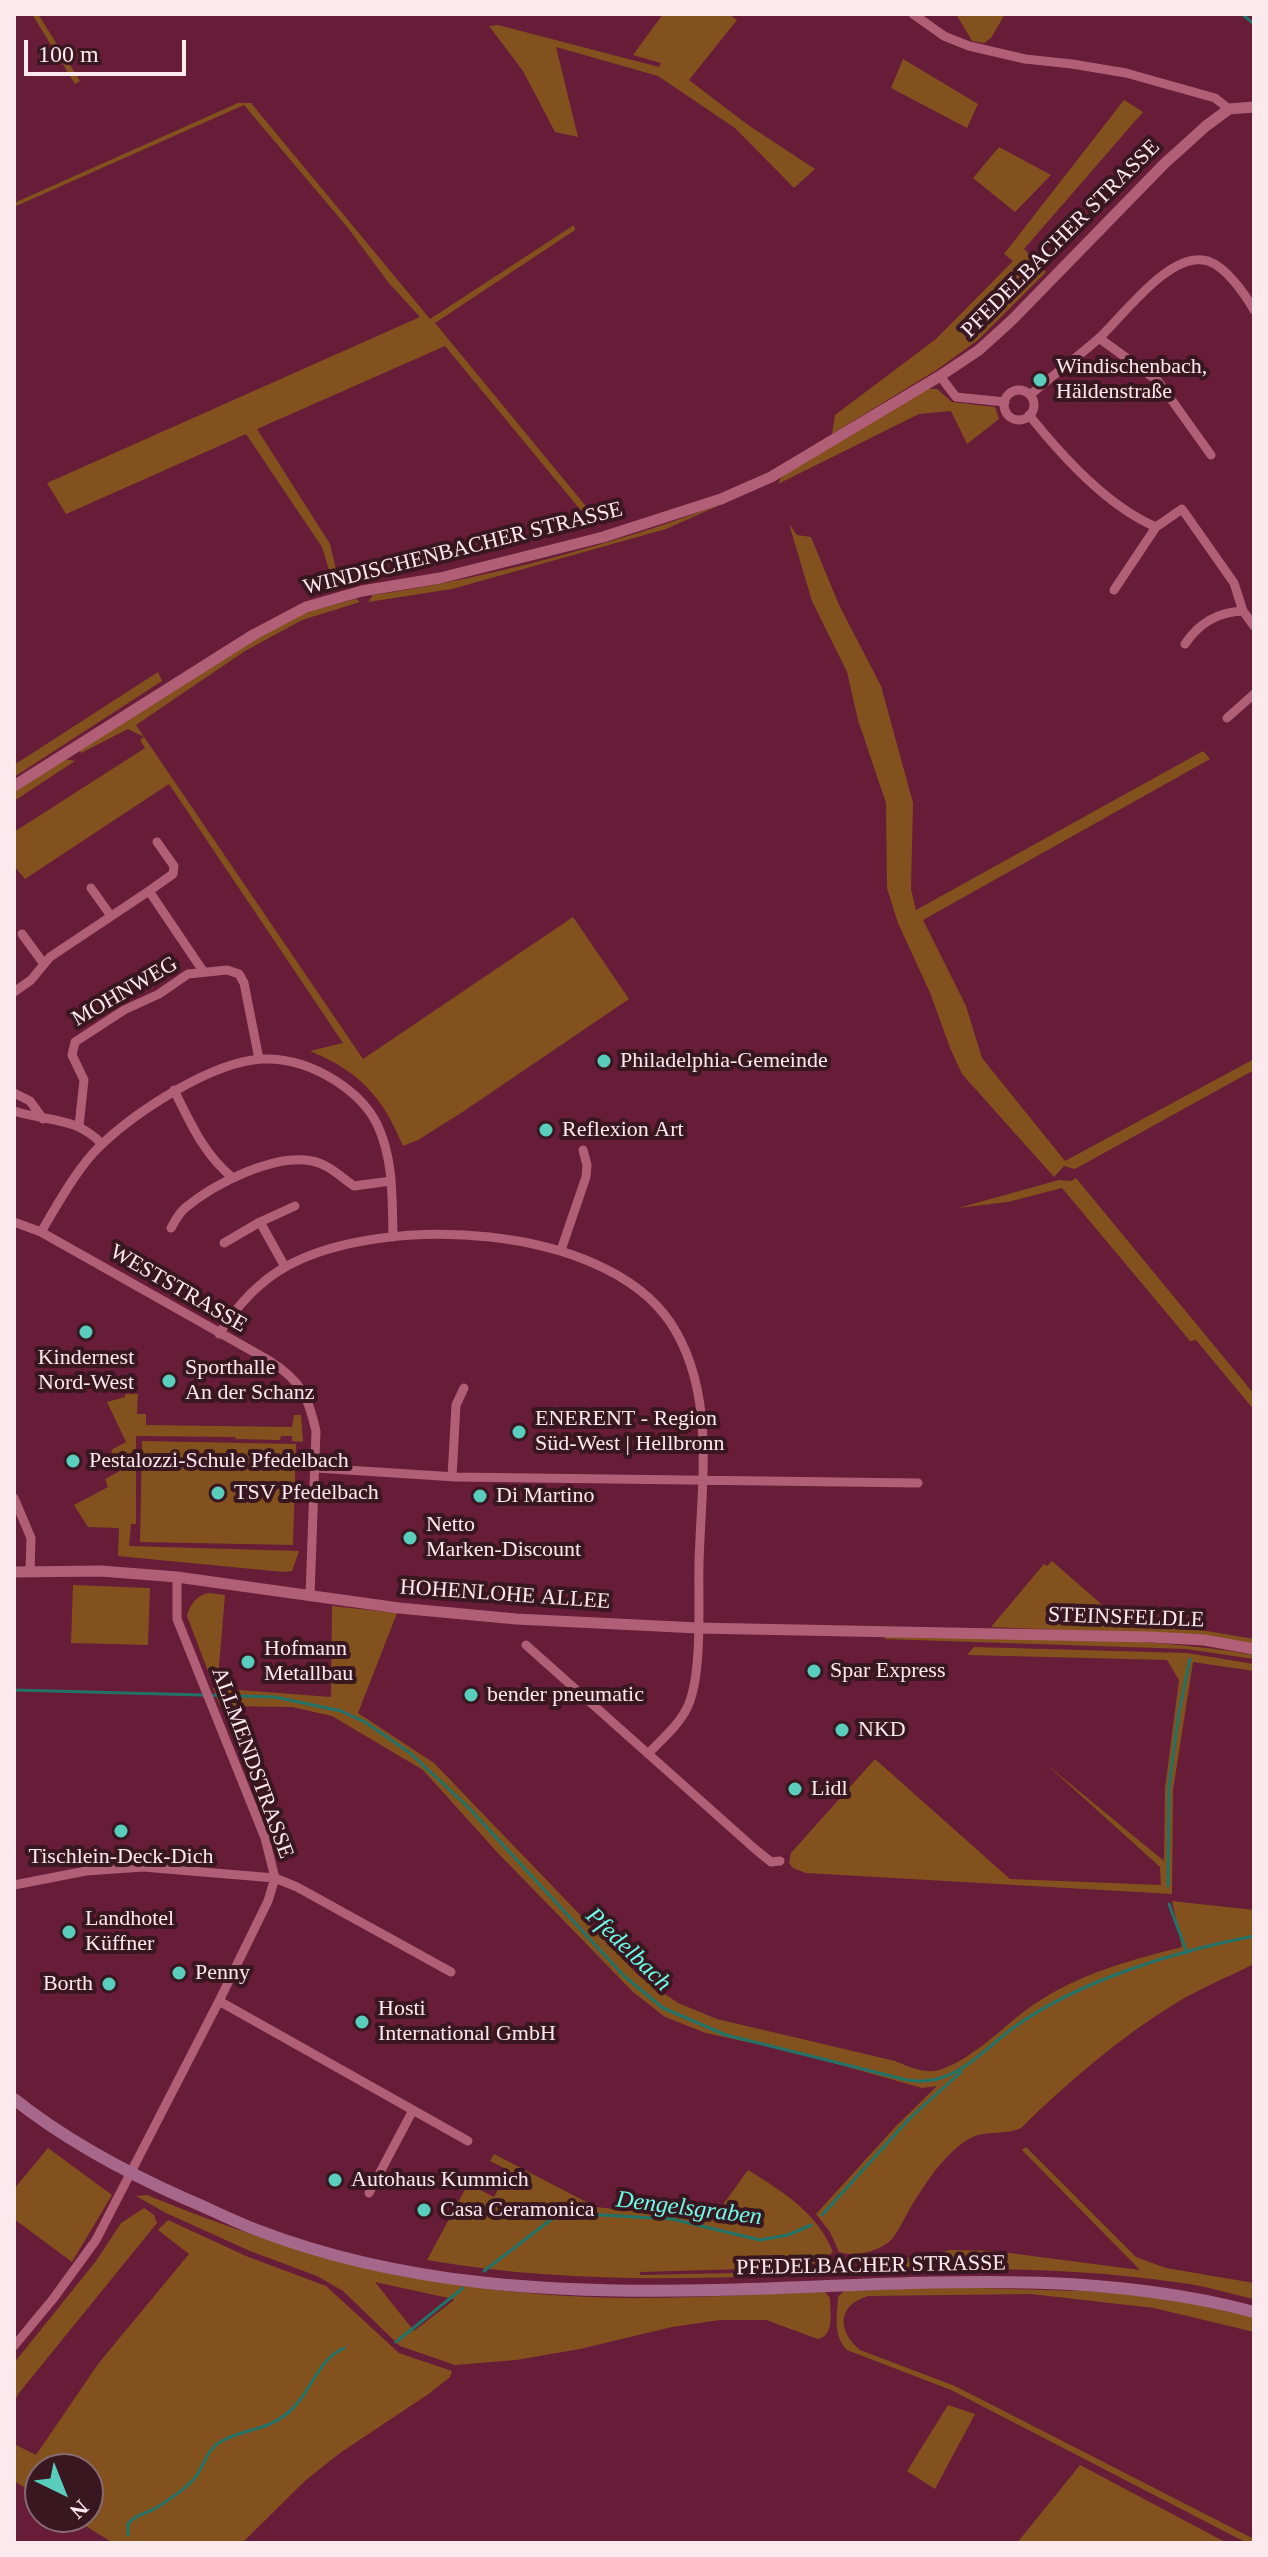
<!DOCTYPE html>
<meta charset="utf-8">
<style>
body{margin:0}
#map{position:relative;width:1268px;height:2557px;overflow:hidden;background:#671c37;font-family:Georgia,serif}
canvas{display:block}
.frame{position:absolute;inset:0;border:16px solid #fce9ed;pointer-events:none}
.north{position:absolute;left:24px;top:2453px;width:80px;height:80px;box-sizing:border-box;background:#381721;border:2px solid #866b73;border-radius:50%;rotate:137deg;font-size:22px;font-weight:700;line-height:32px;text-align:center;color:#fce9ed}
.north::after{content:'';display:block;margin:auto;width:28px;height:36px;background:#5acebd;clip-path:polygon(50% 0,100% 100%,50% 72%,0 100%)}
.scale{position:absolute;left:24px;top:40px;width:162px;height:36px;box-sizing:border-box;border:4px solid #fce9ed;border-top:0;padding-left:10px;font-size:24px;line-height:28px;white-space:nowrap;color:#fce9ed;-webkit-text-stroke:6px #381721;paint-order:stroke}
</style>
<div id="map">
<canvas width="1268" height="2557"></canvas>
<div class="frame"></div>
<div class="north">N</div>
<div class="scale">100 m</div>
</div>
<script>
const ctx = document.querySelector('canvas').getContext('2d');
ctx.lineJoin = 'round';
function fillPath(path, color) { ctx.fillStyle = color; ctx.fill(path, 'evenodd'); }
function strokePath(path, color, width, dash) { ctx.strokeStyle = color; ctx.lineWidth = width; ctx.lineCap = dash ? 'butt' : 'round'; ctx.setLineDash(dash || []); ctx.stroke(path); }
function label(font, color, halo, rows, align = 'center') {
  ctx.font = font + ' Georgia,serif'; ctx.lineWidth = 8; ctx.setLineDash([]); ctx.textBaseline = 'middle'; ctx.strokeStyle = halo; ctx.fillStyle = color; for (const [text, x, y, turn = 0] of rows) {
    ctx.save(); ctx.translate(x, y); ctx.rotate((+turn || 0) * Math.PI / 180); ctx.textAlign = isNaN(turn) ? turn : align; if (halo) ctx.strokeText(text, 0, 0); ctx.fillText(text, 0, 0); ctx.restore();
  }
}
const green = new Path2D(`
 M 32,14 L 38,14 L 80,81 L 75,84 Z
 M 663,14 L 729,14 L 737,20 L 689,80 L 748,125 L 815,169 L 794,188 L 735,128 L 658,76 L 556,47 L 578,137 L 555,132 L 523,71 L 489,26 L 498,25 L 659,67 L 661,63 L 633,55 Z
 M 956,14 L 1005,14 L 991,38 L 984,43 L 972,41 Z
 M 903,59 L 978,104 L 967,128 L 891,88 Z
 M 1124,100 L 1143,112 L 1024,249 L 1046,272 L 978,340 L 938,369 L 832,434 L 835,415 L 936,339 L 1013,261 L 1004,254 Z
 M 238,103 L 251,103 L 430,319 L 574,225 L 575,230 L 435,323 L 589,510 L 583,513 L 445,346 L 257,429 L 330,544 L 340,587 L 328,590 L 330,573 L 322,547 L 246,434 L 66,514 L 47,483 L 420,317 L 388,282 L 348,228 L 244,105 L 14,207 L 14,203 Z
 M 999,147 L 1051,175 L 1015,212 L 973,178 Z
 M 928,389 L 937,389 L 952,402 L 995,407 L 999,419 L 967,444 L 951,411 L 919,414 L 778,484 L 782,476 Z
 M 722,504 L 666,529 L 452,589 L 368,602 L 373,595 C 490,578 611,545 722,504 Z
 M 789,524 L 797,535 L 811,537 L 839,605 L 881,686 L 913,803 L 911,889 L 916,910 L 1203,751 L 1210,759 L 923,920 L 966,1006 L 982,1058 L 1065,1161 L 1254,1059 L 1254,1070 L 1075,1169 L 1064,1166 L 1054,1177 L 962,1074 L 950,1048 L 931,995 L 898,923 L 887,888 L 886,803 L 858,720 L 847,672 L 812,601 Z
 M 356,599 L 360,602 L 302,620 L 245,651 L 136,725 L 363,1059 L 573,917 L 629,999 L 461,1113 L 418,1140 L 403,1146 C 382,1096 360,1072 310,1051 L 343,1043 L 169,784 L 25,879 L 14,866 L 14,832 L 145,748 L 140,740 L 144,737 L 128,729 L 81,753 L 78,749 L 276,625 L 310,611 Z
 M 158,672 L 162,681 L 14,777 L 14,765 Z
 M 64,759 L 75,761 L 14,801 L 14,792 Z
 M 1076,1178 L 1254,1394 L 1254,1410 L 1196,1340 L 1190,1341 L 1062,1188 L 1008,1202 L 958,1208 L 1059,1180 L 1071,1181 Z
 M 125,1394 L 138,1394 L 137,1414 L 146,1414 L 146,1425 L 292,1427 L 294,1415 L 301,1415 L 303,1442 L 292,1441 L 292,1436 L 281,1436 L 280,1440 L 236,1439 L 235,1437 L 136,1436 L 136,1524 L 131,1524 L 129,1546 L 299,1551 L 292,1571 L 283,1572 L 118,1556 L 119,1528 L 88,1527 L 74,1505 L 108,1487 L 105,1479 L 120,1471 L 111,1450 L 126,1442 L 107,1402 L 125,1397 Z
 M 142,1441 L 296,1444 L 293,1545 L 140,1542 Z
 M 1052,1561 L 1125,1625 L 1201,1630 L 1254,1639 L 1254,1644 L 1205,1636 L 991,1627 L 1044,1564 L 1047,1566 Z
 M 73,1585 L 150,1588 L 148,1645 L 71,1643 Z
 M 209,1593 L 225,1595 L 218,1678 L 211,1679 L 187,1616 C 190,1605 196,1595 209,1593 Z
 M 332,1606 L 397,1613 L 358,1713 L 434,1763 L 638,1975 L 678,2003 L 717,2019 L 895,2061 C 910,2067 925,2075 942,2069 C 976,2057 1004,2025 1033,2005 C 1078,1974 1130,1960 1182,1947 L 1172,1901 L 1254,1910 L 1254,1964 C 1228,1977 1201,1988 1176,2003 C 1119,2038 1068,2082 1021,2128 C 1004,2136 984,2129 967,2140 C 941,2157 923,2187 908,2212 C 903,2221 898,2232 892,2239 C 879,2252 855,2257 839,2252 L 830,2232 L 816,2214 L 897,2125 L 937,2086 L 922,2088 L 798,2053 L 706,2033 L 665,2017 L 633,1992 L 496,1851 L 423,1770 L 332,1716 L 292,1707 L 220,1706 L 213,1688 L 331,1697 Z
 M 885,1636 C 1006,1639 1135,1634 1254,1655 L 1254,1659 L 1186,1649 L 885,1639 Z
 M 974,1647 L 1187,1653 L 1254,1664 L 1254,1671 L 1193,1662 L 1173,1790 L 1172,1894 L 806,1873 L 793,1868 L 789,1863 L 791,1853 L 875,1759 L 1010,1879 L 1161,1885 L 1160,1867 L 1046,1764 L 1164,1861 L 1165,1788 L 1179,1680 L 1167,1660 L 967,1655 Z
 M 1026,2147 L 1136,2257 L 1166,2268 L 1254,2283 L 1254,2299 C 1230,2294 1206,2286 1182,2283 C 1068,2266 952,2267 837,2273 L 840,2265 L 847,2261 L 846,2270 L 951,2250 L 994,2251 L 1140,2270 L 1022,2150 Z
 M 48,2148 L 112,2195 L 72,2262 L 14,2219 L 14,2189 Z
 M 494,2154 L 596,2207 L 712,2220 L 748,2170 C 783,2192 817,2212 833,2252 L 818,2263 L 778,2268 L 640,2272 L 640,2275 L 780,2272 L 829,2266 L 830,2274 C 691,2279 564,2284 427,2260 L 468,2184 L 494,2197 L 508,2170 L 490,2161 Z
 M 147,2195 C 272,2247 404,2284 539,2294 C 633,2302 729,2296 824,2291 L 830,2298 C 830,2312 835,2335 818,2339 L 766,2320 L 720,2320 L 672,2327 L 580,2349 L 516,2360 L 455,2365 L 400,2346 L 343,2291 L 317,2276 L 250,2251 L 166,2213 L 136,2196 ZM 375,2282 L 453,2299 L 454,2300 L 414,2331 Z
 M 144,2208 L 154,2215 L 157,2223 L 19,2393 L 14,2402 L 14,2363 L 96,2261 L 121,2223 Z
 M 168,2220 L 246,2256 L 326,2286 L 399,2353 L 452,2371 L 450,2377 L 430,2393 L 340,2453 L 306,2480 L 242,2543 L 109,2543 L 110,2541 L 71,2517 L 88,2517 L 88,2469 L 40,2469 L 40,2497 L 14,2481 L 14,2444 L 36,2455 L 98,2364 L 189,2254 L 158,2230 Z
 M 948,2287 L 1111,2292 L 1184,2302 L 1254,2317 L 1254,2332 L 1154,2308 L 1031,2294 L 868,2296 C 837,2305 837,2331 860,2350 L 955,2386 L 1254,2539 L 1254,2543 L 1247,2543 L 951,2390 L 847,2350 C 833,2336 837,2316 838,2297 L 844,2291 Z
 M 948,2405 L 975,2414 L 935,2489 L 907,2471 Z
 M 1080,2465 L 1227,2543 L 1017,2543 Z`);
const stream = new Path2D(`
 M 1242,14 L 1254,24
 M 14,1690 L 275,1697 L 341,1711 L 365,1722 L 410,1753 L 467,1806 L 624,1976 L 663,2008 L 726,2035 L 907,2080 C 954,2088 979,2053 1013,2028 C 1078,1981 1175,1951 1254,1936
 M 1168,1886 L 1169,1786 L 1179,1712 L 1190,1659
 M 1169,1904 L 1187,1953
 M 822,2215 L 910,2118 L 961,2072
 M 484,2271 L 553,2218 L 566,2213 L 672,2219 L 760,2240 L 788,2235 L 811,2225
 M 396,2342 L 463,2288
 M 128,2535 L 128,2524 C 135,2515 144,2514 154,2509 C 166,2502 179,2493 189,2484 C 204,2472 204,2450 222,2441 C 247,2427 263,2433 289,2412 C 311,2393 317,2360 344,2348`);
const minor = new Path2D(`
 M 913,14 L 944,36 L 969,46 L 1025,59 L 1072,64 L 1126,73 L 1215,98 L 1229,109
 M 1099,338 L 1158,381 L 1211,455
 M 940,376 L 956,397 L 1005,402
 M1004 405a15 15 0 1 1 30 0a15 15 0 1 1-30 0Z
 M 1030,395 C 1052,376 1075,359 1097,340 C 1122,318 1170,249 1208,261 C 1226,267 1245,294 1254,310
 M 1029,415 C 1062,456 1107,506 1156,527 L 1182,509 L 1234,583 L 1243,611 L 1254,626
 M 1114,590 L 1156,527
 M 1185,644 C 1199,623 1217,612 1243,611
 M 1227,718 L 1254,694
 M 91,888 L 111,916
 M 149,891 L 173,874 L 174,866 L 157,842
 M 22,934 L 44,964
 M 14,992 L 31,980 L 50,957 L 149,891 L 203,971
 M 174,1090 C 190,1122 204,1155 233,1178
 M 14,1093 L 30,1101 L 43,1119
 M 14,1111 C 48,1122 75,1116 102,1144
 M 79,1126 L 84,1080 L 72,1055 L 75,1042 L 124,1010 L 159,994 L 188,974 L 227,970 L 239,974 L 244,983 L 259,1059
 M 14,1222 L 41,1232 L 270,1361 C 301,1381 308,1396 316,1431 L 310,1595
 M 171,1228 C 175,1221 179,1213 185,1208 C 214,1184 274,1153 312,1161 C 328,1164 341,1177 354,1186 L 391,1181
 M 41,1232 C 56,1207 78,1167 99,1147 C 135,1112 211,1062 262,1059 C 290,1058 313,1066 336,1081 C 353,1092 368,1106 377,1124 C 394,1160 392,1199 393,1237
 M 224,1243 L 260,1222
 M 561,1250 L 586,1177 L 587,1165 L 583,1150
 M 285,1267 L 260,1222 L 295,1206
 M 219,1334 C 236,1307 258,1282 287,1266 C 384,1213 603,1223 670,1322 C 717,1392 701,1483 699,1564 C 698,1601 703,1676 687,1708 C 678,1726 661,1740 648,1754
 M 316,1468 L 456,1477 L 918,1483
 M 452,1477 L 456,1405 L 464,1388
 M 14,1498 L 31,1538 L 30,1572
 M 526,1645 L 755,1849 L 771,1862 L 780,1861
 M 14,1885 L 86,1871 L 143,1867 L 275,1878 L 297,1887 L 451,1972
 M 219,2001 L 468,2141
 M 369,2193 L 413,2110
 M 14,2346 L 53,2299 L 96,2240 L 219,2001 L 268,1901 L 275,1878 L 265,1838 L 177,1619 L 177,1577`);
const tertiary = new Path2D(`
 M 14,786 L 253,635 L 306,607 L 362,591 L 440,578 L 603,537 L 721,499 L 771,477 L 940,376 L 979,350 L 1012,320 L 1164,164 L 1206,126 L 1229,109 L 1254,107
 M 14,1572 L 101,1571 L 177,1577 L 399,1608 L 516,1619 L 698,1628 L 1151,1637 L 1204,1640 L 1254,1649`);
const secondary = new Path2D(`
 M 14,2099 C 67,2141 125,2172 186,2199 C 210,2209 233,2221 257,2230 C 403,2286 560,2294 715,2290 C 894,2286 1078,2265 1254,2312`);
const markers = [
 [1040,380,8,"#5acebd"],
 [604,1061,8,"#5acebd"],
 [546,1130,8,"#5acebd"],
 [86,1332,8,"#5acebd"],
 [169,1381,8,"#5acebd"],
 [519,1432,8,"#5acebd"],
 [73,1461,8,"#5acebd"],
 [218,1493,8,"#5acebd"],
 [480,1496,8,"#5acebd"],
 [410,1538,8,"#5acebd"],
 [248,1662,8,"#5acebd"],
 [814,1671,8,"#5acebd"],
 [471,1695,8,"#5acebd"],
 [842,1730,8,"#5acebd"],
 [795,1789,8,"#5acebd"],
 [121,1831,8,"#5acebd"],
 [69,1932,8,"#5acebd"],
 [179,1973,8,"#5acebd"],
 [109,1984,8,"#5acebd"],
 [362,2022,8,"#5acebd"],
 [335,2180,8,"#5acebd"],
 [424,2210,8,"#5acebd"]
];
const streetNames = [
 ["PFEDELBACHER STRASSE",1061,239,-45],
 ["WINDISCHENBACHER STRASSE",463,549,-14],
 ["MOHNWEG",125,992,-30],
 ["WESTSTRASSE",178,1289,30],
 ["HOHENLOHE ALLEE",505,1595,4],
 ["STEINSFELDLE",1126,1618,2],
 ["ALLMENDSTRASSE",252,1763,70],
 ["PFEDELBACHER STRASSE",871,2266,-1]
];
const poiNames = [
 ["Windischenbach,",1056,367],
 ["Häldenstraße",1056,392],
 ["Philadelphia-Gemeinde",620,1061],
 ["Reflexion Art",562,1130],
 ["Kindernest",86,1358,"center"],
 ["Nord-West",86,1383,"center"],
 ["Sporthalle",185,1368],
 ["An der Schanz",185,1393],
 ["ENERENT - Region",535,1419],
 ["Süd-West | Hellbronn",535,1444],
 ["Pestalozzi-Schule Pfedelbach",89,1461],
 ["TSV Pfedelbach",234,1493],
 ["Di Martino",496,1496],
 ["Netto",426,1525],
 ["Marken-Discount",426,1550],
 ["Hofmann",264,1649],
 ["Metallbau",264,1674],
 ["Spar Express",830,1671],
 ["bender pneumatic",487,1695],
 ["NKD",858,1730],
 ["Lidl",811,1789],
 ["Tischlein-Deck-Dich",121,1857,"center"],
 ["Landhotel",85,1919],
 ["Küffner",85,1944],
 ["Penny",195,1973],
 ["Borth",93,1984,"right"],
 ["Hosti",378,2009],
 ["International GmbH",378,2034],
 ["Autohaus Kummich",351,2180],
 ["Casa Ceramonica",440,2210]
];
const waterNames = [
 ["Pfedelbach",628,1950,44],
 ["Dengelsgraben",689,2209,7]
];
fillPath(green, '#83511e');
strokePath(stream, '#217368', 3);
strokePath(minor, '#b15f77', 9);
strokePath(tertiary, '#b15f77', 11);
strokePath(secondary, '#a7678a', 12);
for (const [x, y, r, color] of markers) { const dot = new Path2D(); dot.arc(x, y, r, 0, 2 * Math.PI); ctx.fillStyle = color; ctx.fill(dot); strokePath(dot, '#381721', 3); }
label('22px', '#fce9ed', '#381721', streetNames);
label('22px', '#fce9ed', '#381721', poiNames, 'left');
label('italic 24px', '#6cfde9', '#381721', waterNames);
</script>
